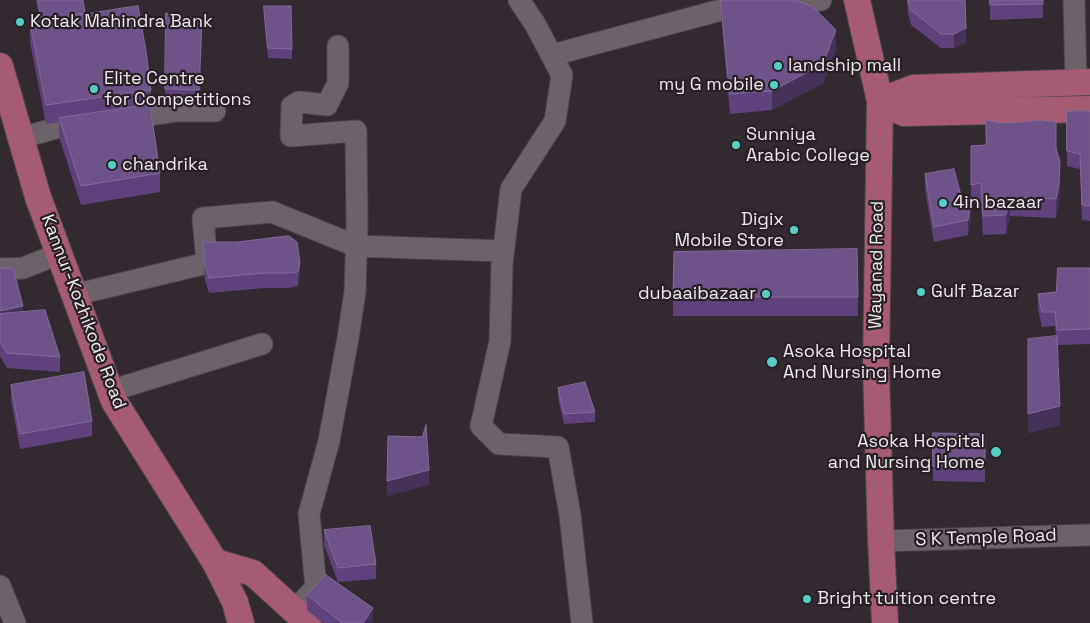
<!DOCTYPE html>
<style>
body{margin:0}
canvas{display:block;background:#322a30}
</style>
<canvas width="1090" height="623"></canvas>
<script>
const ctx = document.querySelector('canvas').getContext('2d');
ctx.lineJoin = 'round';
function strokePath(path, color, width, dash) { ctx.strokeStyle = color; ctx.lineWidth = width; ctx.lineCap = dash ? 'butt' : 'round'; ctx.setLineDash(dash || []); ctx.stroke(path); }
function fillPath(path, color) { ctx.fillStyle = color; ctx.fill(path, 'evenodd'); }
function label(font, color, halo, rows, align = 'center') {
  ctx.font = font + ' "Space Grotesk",sans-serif'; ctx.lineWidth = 4.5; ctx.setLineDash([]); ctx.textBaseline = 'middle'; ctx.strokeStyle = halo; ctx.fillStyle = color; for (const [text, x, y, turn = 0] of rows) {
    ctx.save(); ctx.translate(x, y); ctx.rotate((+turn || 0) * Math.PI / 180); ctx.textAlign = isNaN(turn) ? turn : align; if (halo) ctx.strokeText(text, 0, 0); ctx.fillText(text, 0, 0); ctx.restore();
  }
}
const minor = new Path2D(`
 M 519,0 L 535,24 L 562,75 L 555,121 L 511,189 L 502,264 L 500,341 L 481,426 L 499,444 L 558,447 L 570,515 L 582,623
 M 1074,0 L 1076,82
 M 552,55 L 725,9 L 821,0
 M 124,118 L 177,111 L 215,111
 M 21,138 L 60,127 L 86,124
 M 0,269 L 23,268 L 59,254
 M 74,295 L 207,263 L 203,218 L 272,212 L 356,246 L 503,251
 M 110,391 L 262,344
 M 881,541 L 1090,535
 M 0,586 L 15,623
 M 294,610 L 316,588 L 309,514 L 329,441 L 348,338 L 355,292 L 357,226 L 356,131 L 291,136 L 292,106 L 299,102 L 327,105 L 338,83 L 338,46`);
const major = new Path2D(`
 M 857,0 L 880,101 L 876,367 L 881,541 L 885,623
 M 0,66 L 38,197 L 114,401 L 215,562 L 235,602 L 241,623
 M 880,101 L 904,113 L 1090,109
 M 880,101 L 913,88 L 1090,82
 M 215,562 L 253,573 L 308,623`);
const wall = new Path2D(`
 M 36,0 L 83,0 L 85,14 L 151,90 L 151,109 L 160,173 L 160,192 L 81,205 L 59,137 L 59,122 L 46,124 L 30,42 L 30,23 L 40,21 Z
 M 721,0 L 836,49 L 823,83 L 772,110 L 730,114 L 721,16 Z
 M 907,0 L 965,0 L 966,43 L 954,48 L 941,48 L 911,25 L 908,14 Z
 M 990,0 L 1043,0 L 1043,18 L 990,20 Z
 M 264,6 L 292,49 L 292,59 L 268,58 L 264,16 Z
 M 166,13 L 202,35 L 199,105 L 165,104 Z
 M 1067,111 L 1090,111 L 1090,221 L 1082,220 L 1080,169 L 1067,166 Z
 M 971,146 L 1060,181 L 1059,202 L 1056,218 L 1010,216 L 1006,234 L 983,235 L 981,202 L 971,204 Z
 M 925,174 L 963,203 L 971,218 L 968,235 L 934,242 L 925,189 Z
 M 289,236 L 300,276 L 298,286 L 289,288 L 265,288 L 209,293 L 205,280 L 203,242 L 237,242 Z
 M 1090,268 L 1090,344 L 1057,345 L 1060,425 L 1028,433 L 1056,336 L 1055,326 L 1042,327 L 1038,309 L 1038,294 L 1056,292 Z
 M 0,269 L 23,312 L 60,357 L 60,372 L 7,368 L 0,356 Z
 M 673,297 L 858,297 L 858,316 L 673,316 Z
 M 11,385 L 92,421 L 92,436 L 20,449 L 11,400 Z
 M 558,388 L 595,412 L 595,422 L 564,424 L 558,398 Z
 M 933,433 L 985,434 L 985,482 L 933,481 Z
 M 324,530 L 376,564 L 376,579 L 338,582 L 324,545 Z
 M 307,595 L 373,622 L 323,623 L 307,610 Z`);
const shadedWall = new Path2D(`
 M 202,20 L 202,35 L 199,105 L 199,90 Z
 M 966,28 L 966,43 L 954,48 L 954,34 Z
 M 836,30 L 836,49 L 823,83 L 772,110 L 772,91 Z
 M 1060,162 L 1059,202 L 1056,218 L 1056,199 Z
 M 1010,197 L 1010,216 L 1006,234 L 1006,215 Z
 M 971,203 L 971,218 L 968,235 L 968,220 Z
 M 300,262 L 300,276 L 298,286 L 298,272 Z
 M 23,306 L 23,321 L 0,326 L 0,311 Z
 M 1060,406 L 1060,425 L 1028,433 L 1028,414 Z
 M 429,470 L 429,485 L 387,496 L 387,481 Z
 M 373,608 L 373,622 L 363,623 Z`);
const building = new Path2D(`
 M 38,0 L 83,0 L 85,13 L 42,20 Z
 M 721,0 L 793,0 L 812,6 L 836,30 L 823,64 L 772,91 L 730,94 Z
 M 908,0 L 965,0 L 966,28 L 954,34 L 941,34 L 911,10 Z
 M 990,0 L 1043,0 L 1043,4 L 990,5 Z
 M 138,6 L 146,51 L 151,90 L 46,105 L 30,23 Z
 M 264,6 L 291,6 L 292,49 L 268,48 Z
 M 166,13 L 202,20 L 199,90 L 165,89 Z
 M 150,105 L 160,173 L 81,186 L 59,118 Z
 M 1067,111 L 1090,111 L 1090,206 L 1082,205 L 1080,154 L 1067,151 Z
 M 986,120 L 1001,123 L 1025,122 L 1038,120 L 1056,122 L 1056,148 L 1060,162 L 1059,183 L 1056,199 L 1010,197 L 1006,215 L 983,216 L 981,183 L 971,185 L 971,146 L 986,145 Z
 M 954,169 L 963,203 L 971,203 L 968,220 L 934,227 L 925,174 Z
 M 289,236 L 297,242 L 300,262 L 298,272 L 289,273 L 265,273 L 209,278 L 205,265 L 203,242 L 237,242 Z
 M 857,249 L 858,297 L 673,297 L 674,252 Z
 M 13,268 L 23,306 L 0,311 L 0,269 Z
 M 1058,268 L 1090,268 L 1090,329 L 1057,330 L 1055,312 L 1042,312 L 1038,294 L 1056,292 Z
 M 45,310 L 60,357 L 7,353 L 0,342 L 0,314 Z
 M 1057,336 L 1060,406 L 1028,414 L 1028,339 Z
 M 84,372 L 92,421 L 20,434 L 11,385 Z
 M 585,382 L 595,412 L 564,414 L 558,388 Z
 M 426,425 L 429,470 L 387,481 L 388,436 L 422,437 Z
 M 933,433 L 985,434 L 985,467 L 933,466 Z
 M 370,526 L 376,564 L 338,568 L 324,530 Z
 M 326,575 L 373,608 L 363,623 L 342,623 L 307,595 Z`);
const markers = [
 [20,22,5,"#56cec4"],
 [778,66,5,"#56cec4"],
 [774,85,5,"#56cec4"],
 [94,89,5,"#56cec4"],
 [736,145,5,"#56cec4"],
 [112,165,5,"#56cec4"],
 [943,203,5,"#56cec4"],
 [794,230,5,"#56cec4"],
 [921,292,5,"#56cec4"],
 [766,294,5,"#56cec4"],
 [772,362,6,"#56cec4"],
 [996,452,6,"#56cec4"],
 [807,599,5,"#56cec4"]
];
const poiNames = [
 ["Kotak Mahindra Bank",30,22],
 ["landship mall",788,66],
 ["Elite Centre",104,79],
 ["for Competitions",104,100],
 ["my G mobile",764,85,"right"],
 ["Sunniya",746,135],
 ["Arabic College",746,156],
 ["chandrika",122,165],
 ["4in bazaar",953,203],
 ["Digix",784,220,"right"],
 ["Mobile Store",784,241,"right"],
 ["Gulf Bazar",931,292],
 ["dubaaibazaar",756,294,"right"],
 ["Asoka Hospital",783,352],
 ["And Nursing Home",783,373],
 ["Asoka Hospital",985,442,"right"],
 ["and Nursing Home",985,463,"right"],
 ["Bright tuition centre",817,599]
];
const streetNames = [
 ["Wayanad Road",877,265,-89],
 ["Kannur-Kozhikode Road",83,312,69],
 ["S K Temple Road",986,538,-2]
];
strokePath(minor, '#4d464b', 23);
strokePath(major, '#4d464b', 28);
strokePath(minor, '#6c636a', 21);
strokePath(major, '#a75a74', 26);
fillPath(wall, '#5f427b');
fillPath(shadedWall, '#463158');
fillPath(building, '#6e5388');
strokePath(building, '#826b97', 1);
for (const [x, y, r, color] of markers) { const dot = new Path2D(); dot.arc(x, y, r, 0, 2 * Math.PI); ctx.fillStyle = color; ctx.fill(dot); strokePath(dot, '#282026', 2); }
label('18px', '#ede8ec', '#282026', poiNames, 'left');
label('18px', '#ede8ec', '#282026', streetNames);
</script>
